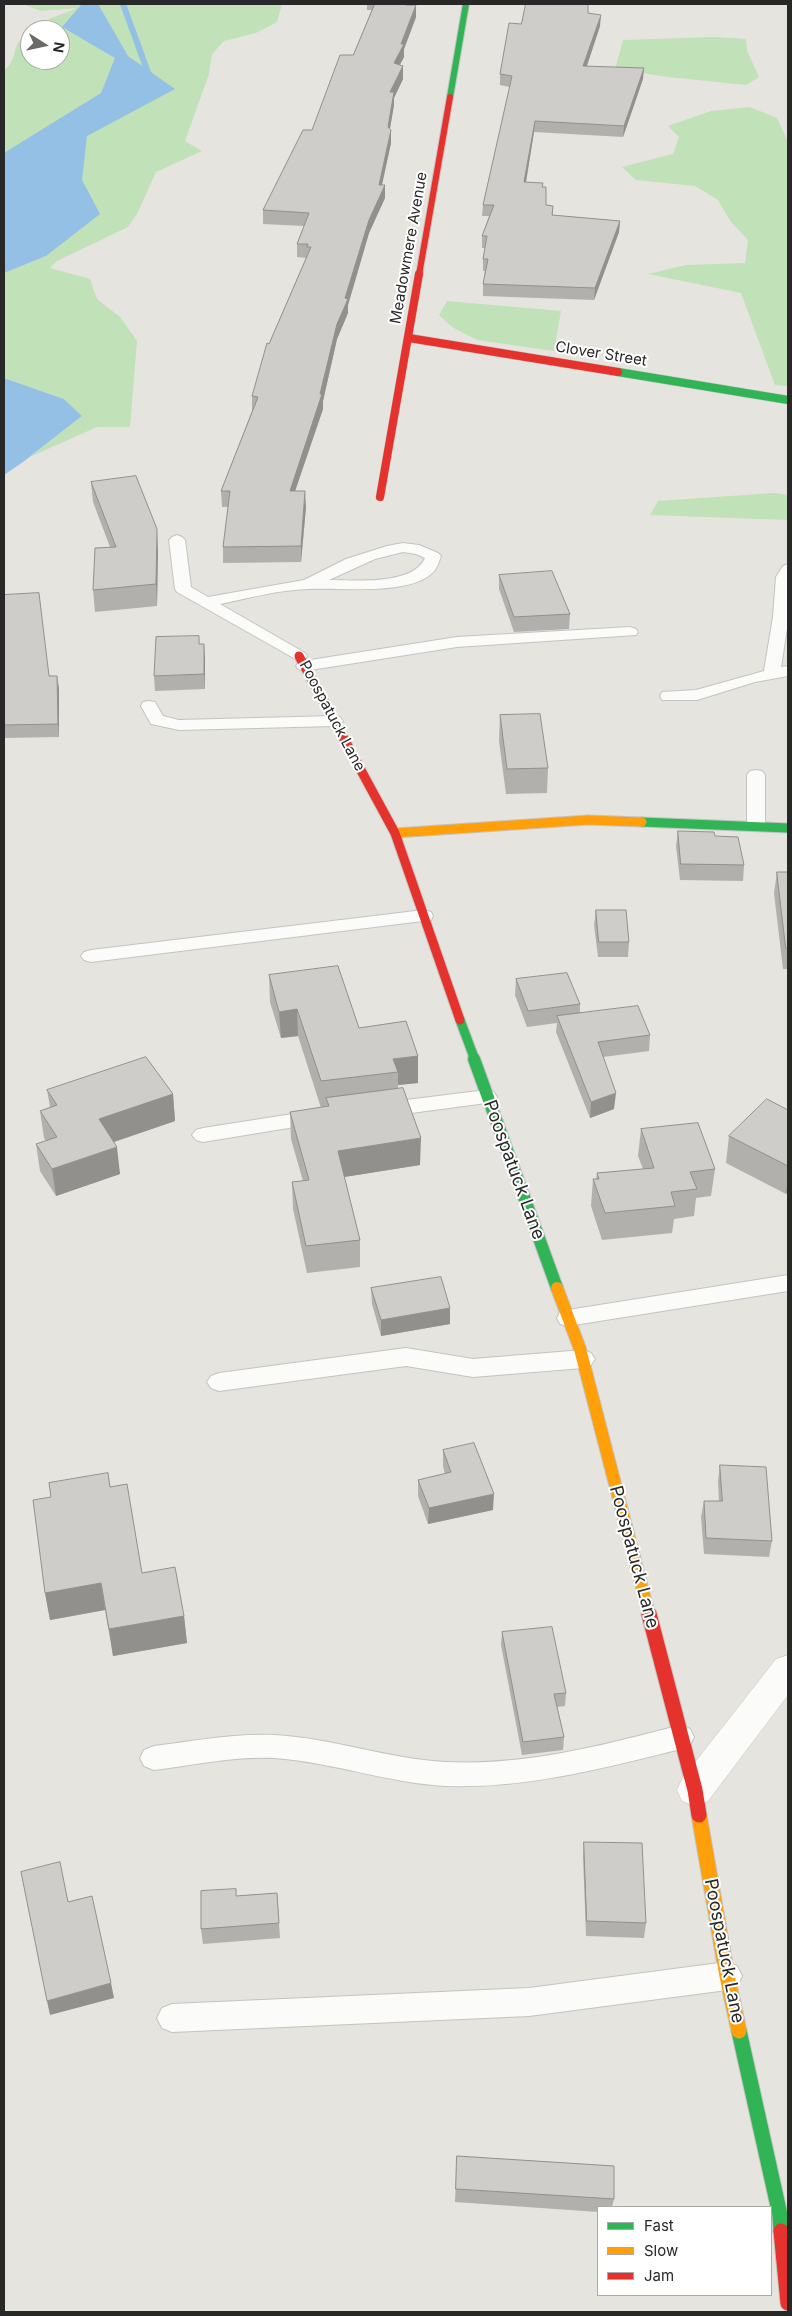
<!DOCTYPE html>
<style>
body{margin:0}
#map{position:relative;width:792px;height:2316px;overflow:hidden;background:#e6e4de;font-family:Inter,sans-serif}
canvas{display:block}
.frame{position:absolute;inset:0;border:5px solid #282828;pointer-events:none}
.legend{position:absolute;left:597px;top:2206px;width:175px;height:90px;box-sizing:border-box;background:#fff;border:1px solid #a9a9a9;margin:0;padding:6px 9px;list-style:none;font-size:15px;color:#282828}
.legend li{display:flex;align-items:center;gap:10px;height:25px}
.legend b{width:25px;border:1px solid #a9a9a9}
.north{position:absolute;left:20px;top:20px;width:50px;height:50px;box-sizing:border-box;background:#fff;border:1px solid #a9a9a9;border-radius:50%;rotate:100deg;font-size:14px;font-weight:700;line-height:20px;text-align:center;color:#282828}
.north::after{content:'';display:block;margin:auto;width:18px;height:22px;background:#6a6a68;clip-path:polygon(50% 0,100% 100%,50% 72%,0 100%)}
</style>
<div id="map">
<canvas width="792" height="2316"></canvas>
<div class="frame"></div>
<ul class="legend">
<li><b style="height:6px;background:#30b455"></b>Fast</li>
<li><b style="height:6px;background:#ff9f0a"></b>Slow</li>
<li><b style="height:6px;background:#e5322d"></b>Jam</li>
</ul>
<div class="north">N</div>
</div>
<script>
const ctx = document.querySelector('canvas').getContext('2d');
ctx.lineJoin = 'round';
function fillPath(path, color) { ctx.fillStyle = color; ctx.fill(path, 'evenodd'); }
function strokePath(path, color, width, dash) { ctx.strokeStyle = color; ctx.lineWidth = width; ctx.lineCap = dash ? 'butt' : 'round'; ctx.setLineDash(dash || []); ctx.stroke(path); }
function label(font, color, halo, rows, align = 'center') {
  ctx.font = font + ' Inter,sans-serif'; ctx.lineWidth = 4; ctx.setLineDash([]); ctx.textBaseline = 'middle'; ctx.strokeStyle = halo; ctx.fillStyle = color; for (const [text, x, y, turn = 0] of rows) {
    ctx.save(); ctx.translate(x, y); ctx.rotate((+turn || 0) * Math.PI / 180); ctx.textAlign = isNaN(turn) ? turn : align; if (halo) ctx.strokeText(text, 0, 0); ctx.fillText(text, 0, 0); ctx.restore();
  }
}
const green = new Path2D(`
 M 22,4 L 282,4 L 277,22 L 256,33 L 224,41 L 212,54 L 209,74 L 185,141 L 202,151 L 156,172 L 137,214 L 128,227 L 57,261 L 50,268 L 90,279 L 97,299 L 120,317 L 137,341 L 130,427 L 97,427 L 30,457 L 82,416 L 64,399 L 4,378 L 4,273 L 46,256 L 4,246 L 4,70 C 16,62 12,51 20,40 C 31,23 59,16 77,8 L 41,11 ZM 30,30 L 60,30 L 60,60 L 30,60 Z
 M 714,37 L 746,39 L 747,51 L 759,77 L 746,85 L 668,77 L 615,69 L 623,40 Z
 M 750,107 L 777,118 L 788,142 L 788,386 L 775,385 L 741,293 L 648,274 L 686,265 L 745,263 L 748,240 L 731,222 L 718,200 L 695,186 L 636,180 L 622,167 L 673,154 L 679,137 L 668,126 L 711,111 Z
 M 447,301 L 561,311 L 554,351 L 477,340 L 452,327 L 439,315 Z
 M 774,493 L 788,495 L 788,520 L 650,515 L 658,501 Z`);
const water = new Path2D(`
 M 82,4 L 98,4 L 128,56 L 175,89 L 87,136 L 82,180 L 100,214 L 46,256 L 4,273 L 4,153 L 101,93 L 115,58 L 62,27 Z
 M 4,378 L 64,399 L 82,416 L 23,462 L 4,475 Z`);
const stream = new Path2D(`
 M 123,4 L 150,78 L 147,80`);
const lane = new Path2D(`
 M 177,535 L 182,537 L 185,540 L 191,587 L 208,597 L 304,580 L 346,559 L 387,546 L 403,543 L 419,545 L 438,553 L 441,556 C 439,561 438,566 435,570 C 414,597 339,587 308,589 C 278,590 249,598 220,604 L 305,653 L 307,656 L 305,659 L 299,661 L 177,592 L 175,589 L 169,540 L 172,537 ZM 403,552 L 416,554 L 425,558 C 413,586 354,580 329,580 L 375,559 Z
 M 788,564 L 788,622 L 781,667 L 788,666 L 788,676 L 755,682 L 697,700 L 662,700 L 660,696 L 662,692 L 696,690 L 764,671 L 773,617 L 776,577 L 783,566 Z
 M 630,627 L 636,629 L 638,632 L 636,635 L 457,647 L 304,671 L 298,669 L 296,666 L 298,663 L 304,661 L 457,637 Z
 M 149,701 L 155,702 L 163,716 L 179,720 L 334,716 L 340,717 L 343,721 L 340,725 L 334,726 L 179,730 L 151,724 L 141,706 L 143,702 Z
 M 756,770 L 762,771 L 765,775 L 765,826 L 762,830 L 750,830 L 747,826 L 747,775 L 750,771 Z
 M 424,910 L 431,912 L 433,916 L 431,920 L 91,962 L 84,960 L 81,956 L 84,952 L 91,950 Z
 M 487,1090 L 494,1092 L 497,1097 L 494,1102 L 381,1117 L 374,1115 L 371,1110 L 374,1105 L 381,1103 Z
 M 318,1110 L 325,1112 L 328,1117 L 325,1122 L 203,1142 L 196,1140 L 192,1135 L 196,1130 L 203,1128 Z
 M 788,1275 L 788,1291 L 568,1326 L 560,1324 L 557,1318 L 560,1312 L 568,1310 Z
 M 406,1348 L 473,1359 L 583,1350 L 591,1353 L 595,1359 L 591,1365 L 583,1368 L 473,1377 L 406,1366 L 219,1391 L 211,1388 L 207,1382 L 211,1376 L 219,1373 Z
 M 681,1725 L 690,1729 L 694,1737 L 690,1745 L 681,1749 C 605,1768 525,1789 446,1786 C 388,1783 332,1762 274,1758 C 234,1756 194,1765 154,1770 L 144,1766 L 140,1758 L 144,1750 L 154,1746 C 194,1741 234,1733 274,1735 C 332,1738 388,1759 446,1762 C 525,1766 605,1745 681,1725 Z
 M 727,1962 L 737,1966 L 742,1976 L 737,1986 L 727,1990 L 529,2016 L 172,2032 L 162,2028 L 157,2018 L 162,2008 L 172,2004 L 529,1988 Z`);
const street = new Path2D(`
 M 788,1655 L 788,1695 L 708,1801 L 695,1806 L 682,1801 L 677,1790 L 682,1779 L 776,1659 Z`);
const fastFar4 = new Path2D(`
 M 450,97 L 466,4`);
const fastFar3 = new Path2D(`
 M 618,372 L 788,400`);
const fastFar2 = new Path2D(`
 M 642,822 L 788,828
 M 460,1020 L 475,1060`);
const fastFar1 = new Path2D(`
 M 474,1059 L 557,1288`);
const fast = new Path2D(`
 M 739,2031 L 780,2215 L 781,2231`);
const slowFar2 = new Path2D(`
 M 395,833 L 588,820 L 642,822`);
const slowFar1 = new Path2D(`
 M 557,1288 L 580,1349 L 647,1607`);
const slow = new Path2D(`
 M 699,1815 L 727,1976 L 739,2031`);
const jamFar4 = new Path2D(`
 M 419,275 L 450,97`);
const jamFar3 = new Path2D(`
 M 409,338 L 618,372
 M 380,497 L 419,274`);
const jamFar2 = new Path2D(`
 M 299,656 L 395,833 L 460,1020`);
const jamFar1 = new Path2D(`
 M 647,1607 L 649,1615`);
const jam = new Path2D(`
 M 649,1614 L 695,1790 L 699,1815
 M 781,2231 L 788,2303`);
const wall = new Path2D(`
 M 367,4 L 411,4 L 411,5 L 416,5 L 416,17 L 404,49 L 404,57 L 400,65 L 403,66 L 403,79 L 394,98 L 394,105 L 390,128 L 391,143 L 382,185 L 385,185 L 385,198 L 369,233 L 348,305 L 348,313 L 337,339 L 323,401 L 323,409 L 295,491 L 306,507 L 301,562 L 223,563 L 223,547 L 228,507 L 222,507 L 221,491 L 252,411 L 252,396 L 269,344 L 306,258 L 297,257 L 297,244 L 304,226 L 263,224 L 263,210 L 312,130 L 353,55 L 372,10 L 367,10 Z
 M 588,13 L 600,26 L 587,66 L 643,79 L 623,137 L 534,132 L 526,182 L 543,187 L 546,205 L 553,206 L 553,215 L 620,221 L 619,232 L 594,300 L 483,296 L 483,284 L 485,271 L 483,271 L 483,259 L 485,248 L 482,248 L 482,236 L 489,216 L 482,216 L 483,205 L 510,87 L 500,85 L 500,74 Z
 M 91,482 L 158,551 L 157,606 L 95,612 L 93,590 L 110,547 L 93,502 Z
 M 499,575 L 570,614 L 569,629 L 514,632 L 499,589 Z
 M 4,595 L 49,676 L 59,688 L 59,737 L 4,738 Z
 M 199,644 L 205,659 L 205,689 L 155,691 L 154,676 Z
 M 500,715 L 548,768 L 547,793 L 506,794 L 499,741 Z
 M 678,831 L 715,836 L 744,865 L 743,881 L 680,880 L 676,846 Z
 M 777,872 L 788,872 L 788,969 L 783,969 L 774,893 Z
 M 596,910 L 629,942 L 628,957 L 598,957 L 594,925 Z
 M 269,975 L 359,1028 L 418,1083 L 398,1085 L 398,1089 L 420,1165 L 344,1177 L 360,1240 L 360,1267 L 307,1273 L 293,1209 L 292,1182 L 303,1181 L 291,1139 L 290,1112 L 321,1108 L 298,1036 L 281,1038 L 270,1002 Z
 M 516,979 L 580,1004 L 580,1013 L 650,1035 L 649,1051 L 603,1057 L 614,1109 L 590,1118 L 556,1032 L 557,1023 L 527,1027 L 515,995 Z
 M 47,1090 L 173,1094 L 175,1121 L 114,1142 L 120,1174 L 56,1196 L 40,1171 L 36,1144 L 46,1141 L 44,1138 L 40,1111 L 50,1107 Z
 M 788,1110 L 788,1191 L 786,1194 L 726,1163 L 729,1136 Z
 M 641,1129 L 715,1169 L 711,1196 L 696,1198 L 694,1216 L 674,1219 L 672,1233 L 602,1240 L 591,1206 L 593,1179 L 596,1179 L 597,1173 L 643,1169 L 638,1156 Z
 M 371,1288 L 450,1324 L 381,1336 L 372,1304 Z
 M 443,1450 L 493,1510 L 428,1524 L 418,1496 L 418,1480 L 445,1474 L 443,1466 Z
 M 720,1465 L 772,1541 L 769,1557 L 704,1554 L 701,1517 L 704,1501 L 719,1501 L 718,1481 Z
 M 110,1487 L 142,1573 L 184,1616 L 187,1643 L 113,1656 L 105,1610 L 50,1620 L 45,1593 Z
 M 502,1632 L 566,1693 L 565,1706 L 557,1707 L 564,1737 L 563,1750 L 522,1755 L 501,1645 Z
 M 584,1842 L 646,1923 L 644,1938 L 586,1936 L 583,1857 Z
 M 236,1889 L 236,1896 L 277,1893 L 280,1938 L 203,1944 L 201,1929 Z
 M 457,2156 L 614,2199 L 612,2207 L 598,2207 L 598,2212 L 455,2202 Z`);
const shadedWall = new Path2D(`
 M 416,5 L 416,17 L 404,49 L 404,57 L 394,75 L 394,63 Z
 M 601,15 L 600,26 L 583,77 L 583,66 Z
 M 403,66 L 403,79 L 394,98 L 394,105 L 388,140 L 388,127 L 390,92 Z
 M 644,68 L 643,79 L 623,137 L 624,126 Z
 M 535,121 L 534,132 L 524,194 L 524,182 Z
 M 391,130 L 391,143 L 379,198 L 379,185 Z
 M 385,185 L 385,198 L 369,233 L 348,305 L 348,313 L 337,339 L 323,401 L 323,409 L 290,506 L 290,491 L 320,394 L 337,324 L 369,220 Z
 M 620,221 L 619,232 L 594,300 L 595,288 Z
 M 305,491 L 306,507 L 301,562 L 301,546 Z
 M 157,529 L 158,551 L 157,606 L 156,584 Z
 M 204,644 L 205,659 L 205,689 L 204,674 Z
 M 57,676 L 59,688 L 59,737 L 58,724 Z
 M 297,1009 L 298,1036 L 281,1038 L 279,1012 Z
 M 418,1056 L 418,1083 L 398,1085 L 398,1072 L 393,1059 Z
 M 616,1093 L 614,1109 L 590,1118 L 591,1102 Z
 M 173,1094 L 175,1121 L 102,1146 L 99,1119 Z
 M 421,1138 L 420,1165 L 338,1178 L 338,1151 Z
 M 117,1147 L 120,1174 L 56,1196 L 52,1169 Z
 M 788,1177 L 788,1191 L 786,1194 Z
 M 450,1308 L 450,1324 L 381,1336 L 381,1320 Z
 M 494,1494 L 493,1510 L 428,1524 L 429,1508 Z
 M 101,1583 L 105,1610 L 50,1620 L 45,1593 Z
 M 184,1616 L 187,1643 L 113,1656 L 109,1629 Z
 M 111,1983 L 114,1998 L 50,2015 L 47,2001 Z`);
const building = new Path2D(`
 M 375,4 L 406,4 L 406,5 L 416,5 L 401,44 L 404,44 L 394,63 L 403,66 L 390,92 L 394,92 L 388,127 L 391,130 L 379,185 L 385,185 L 369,220 L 345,298 L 348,299 L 337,324 L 320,394 L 322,394 L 290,491 L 305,491 L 301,546 L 223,547 L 230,491 L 221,491 L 258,397 L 252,396 L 267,343 L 269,344 L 311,247 L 307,247 L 308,244 L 297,244 L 309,213 L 263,210 L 303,130 L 312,130 L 340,55 L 353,55 Z
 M 526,4 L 588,4 L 588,13 L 601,15 L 583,66 L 644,68 L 624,126 L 535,121 L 524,182 L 543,183 L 542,187 L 546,187 L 546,205 L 553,206 L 552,215 L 620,221 L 595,288 L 483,284 L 488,259 L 483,259 L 487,236 L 482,236 L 494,205 L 483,205 L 512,76 L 500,74 L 509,23 L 521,24 Z
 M 136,476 L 157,529 L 156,584 L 93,590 L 95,548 L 116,547 L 91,482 Z
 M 552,571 L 570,614 L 514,617 L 499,575 Z
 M 39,593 L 49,676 L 57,676 L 58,724 L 4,725 L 4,595 Z
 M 199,636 L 199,644 L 204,644 L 204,674 L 154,676 L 156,637 Z
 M 540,714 L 548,768 L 507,769 L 500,715 Z
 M 678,831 L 714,832 L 715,836 L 738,837 L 744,865 L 681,864 Z
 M 777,872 L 788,872 L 788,948 L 786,948 Z
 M 596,910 L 626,910 L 629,942 L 599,942 Z
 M 338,966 L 359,1028 L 406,1021 L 418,1056 L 393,1059 L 398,1072 L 321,1081 L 297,1009 L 279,1012 L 269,975 Z
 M 567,973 L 580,1004 L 528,1011 L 516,979 Z
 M 638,1006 L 650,1035 L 598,1042 L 616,1093 L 591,1102 L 557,1016 Z
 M 146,1057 L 173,1094 L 99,1119 L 117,1147 L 52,1169 L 36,1144 L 57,1137 L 40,1111 L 57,1105 L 47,1090 Z
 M 403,1088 L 421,1138 L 338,1151 L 360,1240 L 306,1246 L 292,1182 L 309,1180 L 290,1112 L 329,1106 L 326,1098 Z
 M 767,1099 L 788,1110 L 788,1166 L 729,1136 Z
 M 698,1123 L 715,1169 L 690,1172 L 697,1189 L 671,1192 L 675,1206 L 605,1213 L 593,1179 L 599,1179 L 597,1173 L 654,1168 L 641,1129 Z
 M 441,1277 L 450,1308 L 381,1320 L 371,1288 Z
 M 474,1443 L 494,1494 L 429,1508 L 418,1480 L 451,1472 L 443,1450 Z
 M 720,1465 L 766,1467 L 772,1541 L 706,1538 L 704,1501 L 722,1501 Z
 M 108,1473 L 110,1487 L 127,1484 L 142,1573 L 175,1567 L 184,1616 L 109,1629 L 101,1583 L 45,1593 L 33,1500 L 51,1497 L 49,1483 Z
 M 552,1627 L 566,1693 L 554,1694 L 564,1737 L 523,1742 L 502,1632 Z
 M 584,1842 L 642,1843 L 646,1923 L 587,1921 Z
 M 60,1862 L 68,1902 L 92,1896 L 111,1983 L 47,2001 L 21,1872 Z
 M 236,1889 L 236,1896 L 277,1893 L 279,1923 L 201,1929 L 201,1891 Z
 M 457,2156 L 614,2166 L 614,2199 L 456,2189 Z`);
const farStreetnames = [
 ["Meadowmere Avenue",409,248,-80],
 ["Clover Street",601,354,9],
 ["Poospatuck Lane",332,716,62]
];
const streetNames = [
 ["Poospatuck Lane",514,1170,70],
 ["Poospatuck Lane",634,1557,75],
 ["Poospatuck Lane",724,1951,79]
];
fillPath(green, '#c1e1b8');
fillPath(water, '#94c0e5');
strokePath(stream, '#94c0e5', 6);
strokePath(lane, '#c4c3c3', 2);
strokePath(street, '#c4c3c3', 1);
strokePath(fastFar4, '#c4c3c3', 8);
strokePath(fastFar3, '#c4c3c3', 9);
strokePath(fastFar2, '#c4c3c3', 11);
strokePath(fastFar1, '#c4c3c3', 14);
strokePath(fast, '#c4c3c3', 17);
strokePath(slowFar2, '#c4c3c3', 11);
strokePath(slowFar1, '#c4c3c3', 14);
strokePath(slow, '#c4c3c3', 17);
strokePath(jamFar4, '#c4c3c3', 8);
strokePath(jamFar3, '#c4c3c3', 9);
strokePath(jamFar2, '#c4c3c3', 11);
strokePath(jamFar1, '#c4c3c3', 14);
strokePath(jam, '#c4c3c3', 17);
fillPath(lane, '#fbfbfa');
fillPath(street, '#fbfbfa');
strokePath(fastFar4, '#30b455', 6);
strokePath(fastFar3, '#30b455', 8);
strokePath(fastFar2, '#30b455', 9);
strokePath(fastFar1, '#30b455', 12);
strokePath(fast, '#30b455', 15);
strokePath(slowFar2, '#ff9f0a', 9);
strokePath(slowFar1, '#ff9f0a', 12);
strokePath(slow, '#ff9f0a', 15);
strokePath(jamFar4, '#e5322d', 6);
strokePath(jamFar3, '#e5322d', 8);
strokePath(jamFar2, '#e5322d', 9);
strokePath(jamFar1, '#e5322d', 12);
strokePath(jam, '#e5322d', 15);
fillPath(wall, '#b2b0ad');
fillPath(shadedWall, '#91908d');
fillPath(building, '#cfcdc9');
strokePath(building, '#91908d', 1);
label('15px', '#282828', '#fff', farStreetnames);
label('18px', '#282828', '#fff', streetNames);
</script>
